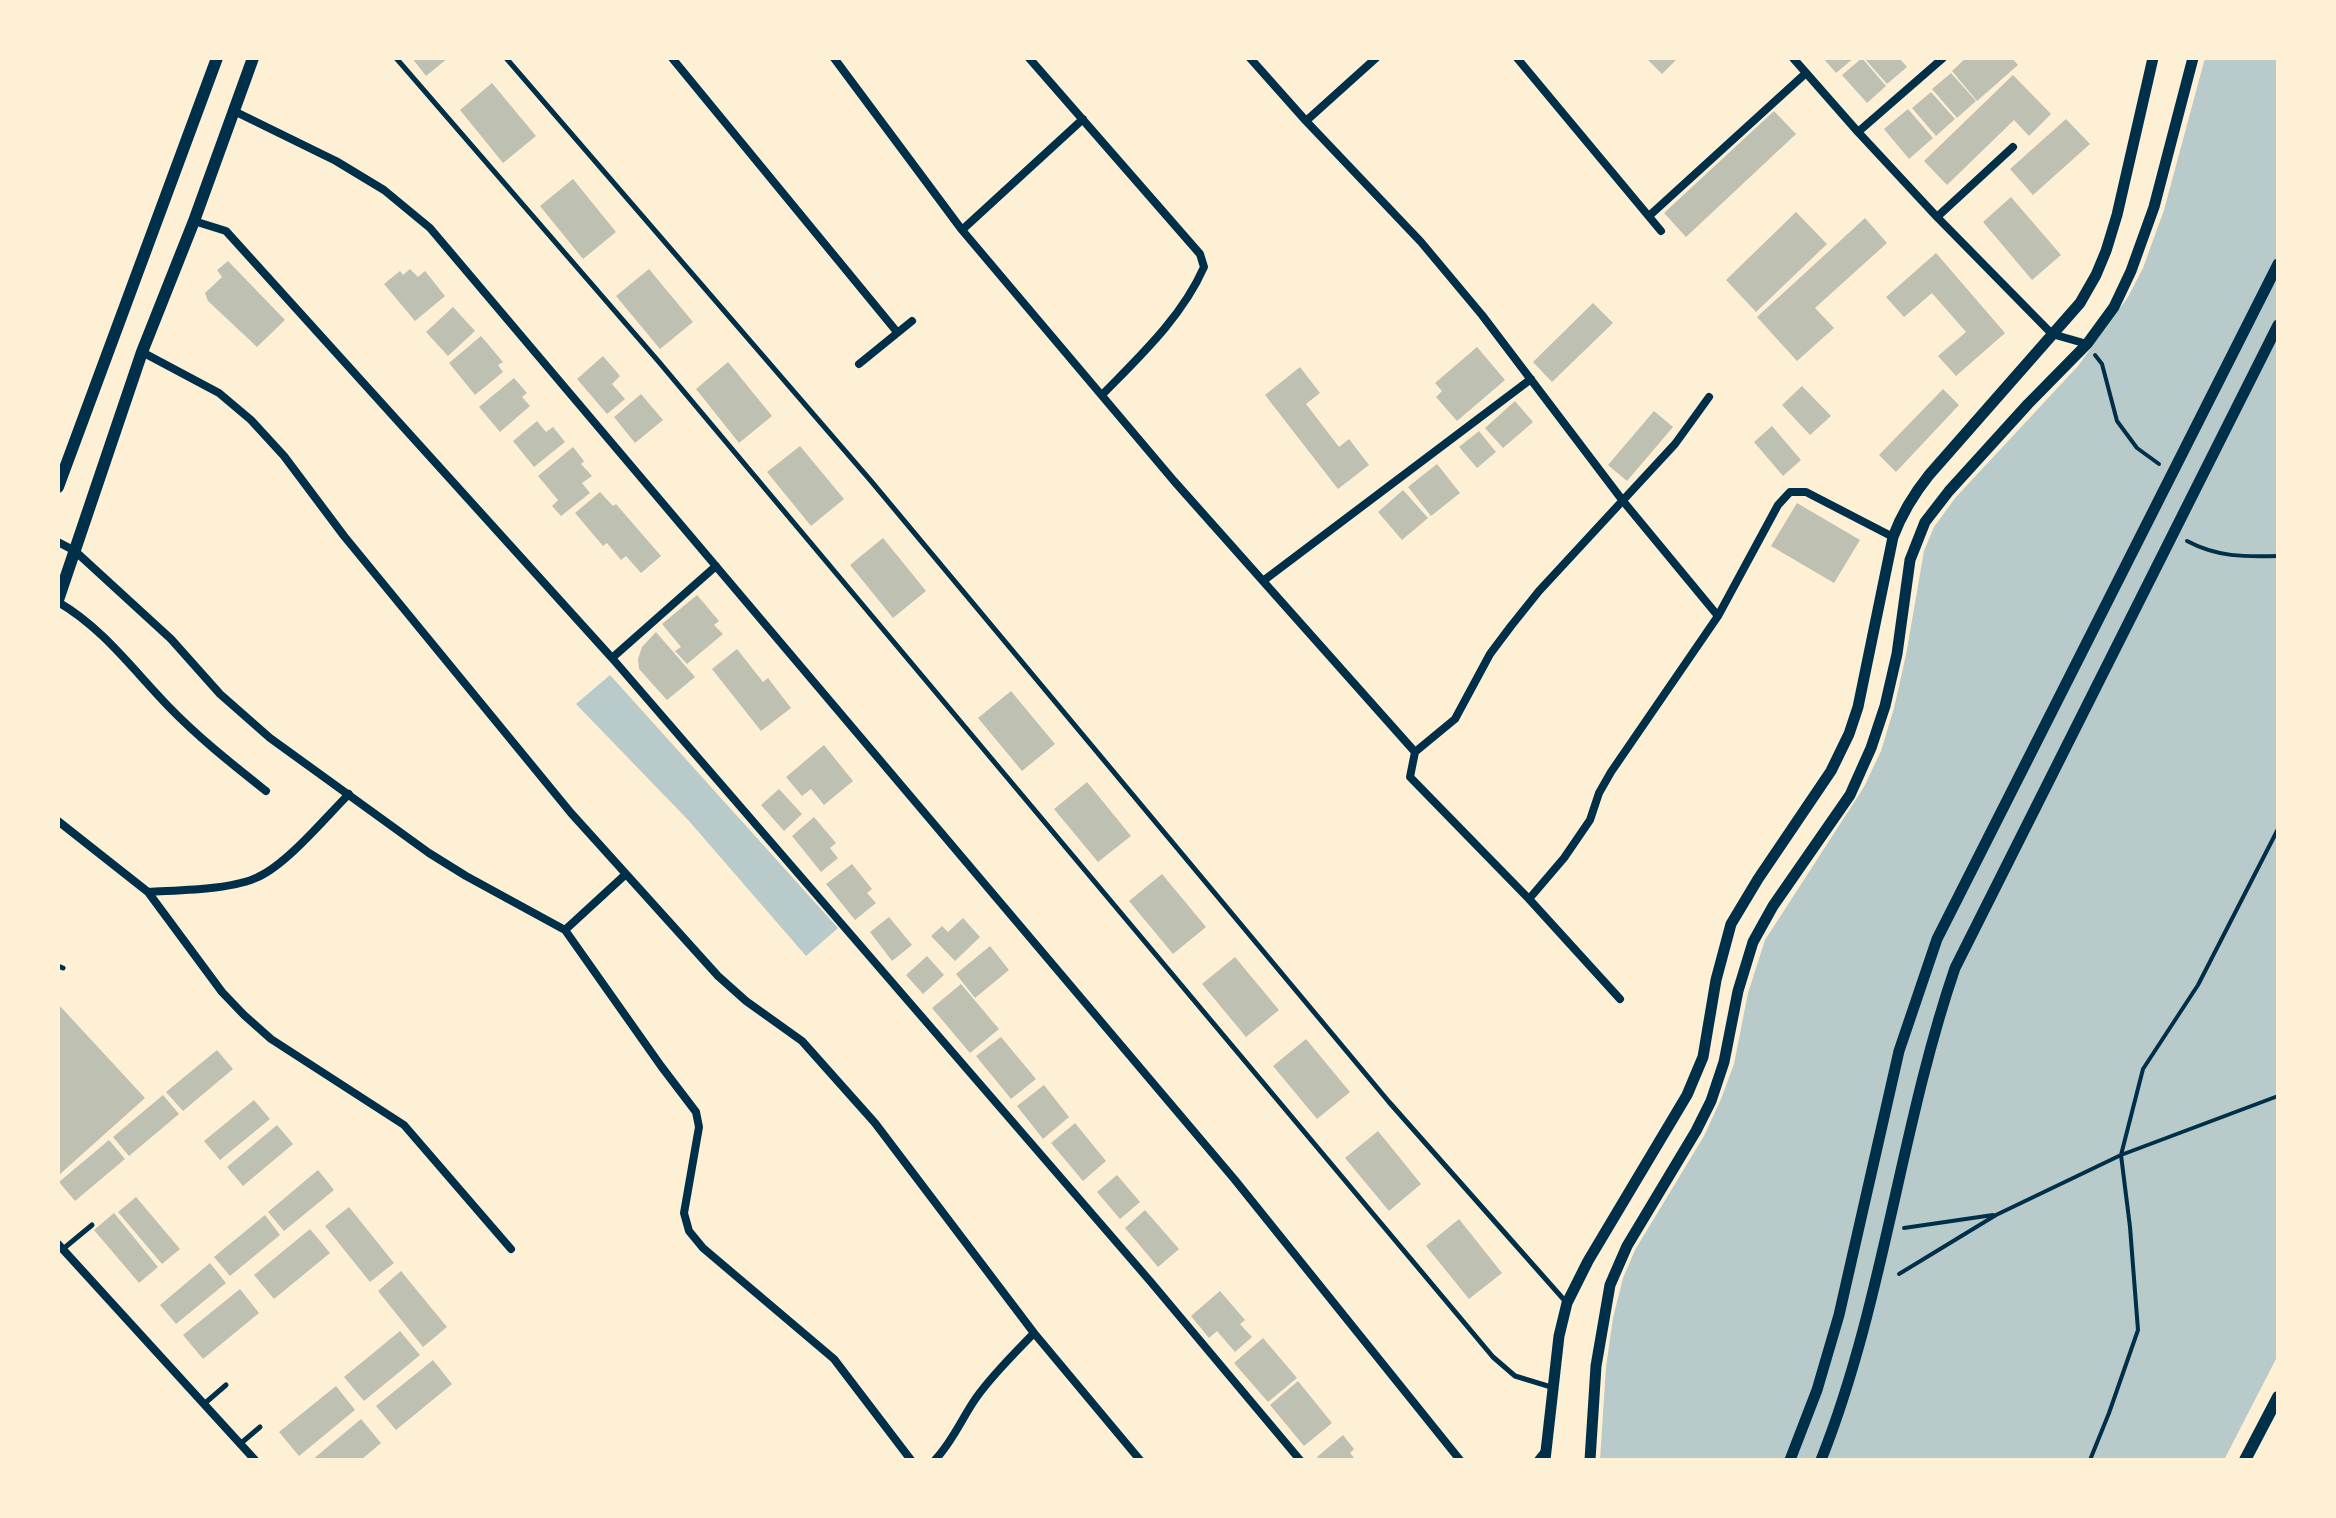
<!DOCTYPE html>
<style>
body{margin:0}
#map{position:relative;width:2336px;height:1518px;overflow:hidden;background:#fdf0d5;font-family:Barlow,sans-serif}
canvas{display:block}
.frame{position:absolute;inset:0;border:60px solid #fdf0d5;pointer-events:none}
</style>
<div id="map">
<canvas width="2336" height="1518"></canvas>
<div class="frame"></div>
</div>
<script>
const ctx = document.querySelector('canvas').getContext('2d');
ctx.lineJoin = 'round';
function fillPath(path, color) { ctx.fillStyle = color; ctx.fill(path, 'evenodd'); }
function strokePath(path, color, width, dash) { ctx.strokeStyle = color; ctx.lineWidth = width; ctx.lineCap = dash ? 'butt' : 'round'; ctx.setLineDash(dash || []); ctx.stroke(path); }
const green = new Path2D(`
 M 2205,58 L 2278,58 L 2278,1355 L 2224,1460 L 1600,1460 L 1606,1367 L 1613,1318 L 1623,1278 L 1635,1250 L 1704,1136 L 1721,1099 L 1734,1064 L 1748,993 L 1765,940 L 1864,787 L 1881,751 L 1894,708 L 1906,655 L 1924,551 L 1934,527 L 1956,497 L 2078,366 L 2128,297 L 2143,268 L 2164,210 Z
 M 610,675 L 838,928 L 806,956 L 689,821 L 576,704 Z`);
const building = new Path2D(`
 M 412,58 L 448,58 L 426,76 Z
 M 1646,58 L 1678,58 L 1662,74 Z
 M 1823,58 L 1854,58 L 1836,73 Z
 M 1862,58 L 1886,86 L 1867,103 L 1842,75 Z
 M 1864,58 L 1899,58 L 1907,67 L 1887,84 Z
 M 1966,58 L 2012,58 L 2018,65 L 1977,101 L 1952,71 Z
 M 1951,73 L 1976,101 L 1957,118 L 1932,89 Z
 M 2013,75 L 2051,114 L 2029,136 L 2014,120 L 1947,185 L 1924,161 Z
 M 492,83 L 536,136 L 503,163 L 460,110 Z
 M 1931,92 L 1955,119 L 1936,136 L 1912,108 Z
 M 1908,109 L 1933,138 L 1909,159 L 1884,129 Z
 M 1774,111 L 1796,134 L 1686,237 L 1664,213 Z
 M 2066,119 L 2090,144 L 2033,195 L 2010,169 Z
 M 573,179 L 616,232 L 583,259 L 540,206 Z
 M 2011,197 L 2061,255 L 2032,280 L 1983,222 Z
 M 1796,212 L 1827,244 L 1756,312 L 1726,280 Z
 M 1865,218 L 1887,243 L 1815,308 L 1834,328 L 1797,361 L 1757,317 Z
 M 1936,253 L 2005,333 L 1956,376 L 1938,356 L 1966,332 L 1932,293 L 1904,317 L 1886,297 Z
 M 228,261 L 285,320 L 257,347 L 208,301 L 205,293 L 222,277 L 217,270 Z
 M 410,269 L 418,277 L 425,271 L 445,296 L 415,321 L 384,284 L 400,271 L 403,275 Z
 M 649,269 L 693,322 L 660,349 L 616,296 Z
 M 1593,303 L 1613,323 L 1552,382 L 1533,362 Z
 M 453,307 L 475,331 L 448,356 L 426,332 Z
 M 481,336 L 503,362 L 498,365 L 503,372 L 475,395 L 449,363 Z
 M 1477,347 L 1505,380 L 1457,421 L 1436,397 L 1442,391 L 1435,383 Z
 M 603,356 L 620,376 L 612,384 L 625,399 L 607,414 L 577,379 Z
 M 728,362 L 772,416 L 739,443 L 696,389 Z
 M 1300,367 L 1320,393 L 1306,404 L 1339,447 L 1349,439 L 1369,465 L 1338,489 L 1265,395 Z
 M 514,378 L 527,393 L 522,397 L 530,406 L 500,432 L 479,407 Z
 M 1802,386 L 1831,416 L 1810,435 L 1782,405 Z
 M 1943,389 L 1959,405 L 1896,472 L 1879,455 Z
 M 641,394 L 663,420 L 635,443 L 614,417 Z
 M 1515,401 L 1533,422 L 1503,448 L 1485,428 Z
 M 1654,411 L 1673,427 L 1627,481 L 1608,465 Z
 M 537,421 L 546,432 L 553,427 L 565,442 L 534,467 L 513,441 Z
 M 1772,426 L 1801,460 L 1783,476 L 1754,442 Z
 M 1479,431 L 1496,452 L 1477,468 L 1459,447 Z
 M 800,446 L 844,499 L 811,526 L 767,472 Z
 M 573,447 L 584,461 L 581,464 L 592,476 L 582,483 L 590,493 L 561,516 L 552,506 L 558,500 L 538,476 Z
 M 1437,464 L 1460,493 L 1431,516 L 1408,487 Z
 M 1403,490 L 1428,518 L 1402,540 L 1378,512 Z
 M 600,492 L 613,506 L 616,504 L 661,556 L 641,573 L 626,556 L 621,560 L 607,543 L 603,546 L 575,513 Z
 M 1797,503 L 1860,540 L 1834,583 L 1771,546 Z
 M 883,538 L 926,591 L 893,618 L 850,565 Z
 M 697,595 L 719,621 L 714,625 L 723,634 L 687,664 L 675,651 L 681,647 L 662,624 Z
 M 656,632 L 695,677 L 667,700 L 639,669 L 638,659 L 642,647 Z
 M 737,649 L 763,682 L 768,678 L 791,708 L 761,731 L 712,669 Z
 M 1011,691 L 1055,744 L 1022,771 L 978,718 Z
 M 824,745 L 853,781 L 824,805 L 811,789 L 802,796 L 786,777 Z
 M 1087,782 L 1131,836 L 1098,862 L 1054,809 Z
 M 779,789 L 802,814 L 784,831 L 761,805 Z
 M 814,817 L 836,843 L 830,848 L 838,858 L 821,872 L 792,836 Z
 M 852,864 L 872,889 L 867,893 L 876,903 L 855,920 L 826,884 Z
 M 1162,874 L 1206,927 L 1173,954 L 1129,901 Z
 M 889,917 L 912,945 L 892,961 L 870,932 Z
 M 963,918 L 980,937 L 955,961 L 931,936 L 942,926 L 948,932 Z
 M 990,946 L 1009,970 L 975,998 L 956,974 Z
 M 927,956 L 944,975 L 923,994 L 906,975 Z
 M 1235,957 L 1279,1010 L 1246,1037 L 1202,984 Z
 M 961,984 L 999,1029 L 970,1053 L 932,1008 Z
 M 58,1004 L 145,1098 L 59,1175 L 58,1173 Z
 M 1001,1037 L 1036,1079 L 1011,1099 L 976,1056 Z
 M 1306,1039 L 1350,1092 L 1317,1119 L 1273,1066 Z
 M 217,1050 L 233,1069 L 183,1111 L 166,1092 Z
 M 1044,1085 L 1069,1117 L 1043,1139 L 1017,1106 Z
 M 163,1095 L 179,1114 L 129,1156 L 113,1137 Z
 M 254,1100 L 270,1119 L 220,1160 L 204,1141 Z
 M 1075,1123 L 1106,1161 L 1083,1181 L 1051,1143 Z
 M 277,1125 L 293,1144 L 243,1186 L 227,1167 Z
 M 1378,1131 L 1421,1184 L 1389,1211 L 1345,1158 Z
 M 109,1140 L 125,1159 L 75,1201 L 59,1182 Z
 M 318,1170 L 334,1190 L 284,1231 L 268,1212 Z
 M 1117,1175 L 1140,1202 L 1120,1219 L 1097,1192 Z
 M 136,1197 L 180,1249 L 162,1264 L 118,1212 Z
 M 349,1207 L 394,1263 L 370,1282 L 325,1226 Z
 M 1145,1210 L 1179,1249 L 1158,1267 L 1125,1228 Z
 M 114,1213 L 158,1267 L 139,1283 L 94,1230 Z
 M 265,1215 L 280,1235 L 230,1276 L 214,1257 Z
 M 1459,1219 L 1502,1273 L 1469,1299 L 1426,1246 Z
 M 310,1229 L 330,1253 L 274,1299 L 254,1275 Z
 M 210,1263 L 226,1283 L 176,1324 L 160,1305 Z
 M 401,1271 L 447,1327 L 423,1347 L 378,1291 Z
 M 240,1289 L 259,1313 L 203,1359 L 183,1335 Z
 M 1220,1291 L 1245,1320 L 1240,1324 L 1252,1337 L 1235,1352 L 1217,1331 L 1209,1338 L 1191,1316 Z
 M 400,1331 L 420,1355 L 364,1401 L 344,1377 Z
 M 1263,1338 L 1297,1378 L 1268,1402 L 1234,1363 Z
 M 433,1360 L 452,1384 L 396,1430 L 376,1406 Z
 M 1298,1381 L 1332,1423 L 1304,1446 L 1270,1405 Z
 M 336,1386 L 355,1410 L 299,1456 L 279,1432 Z
 M 361,1419 L 381,1443 L 361,1460 L 312,1460 Z
 M 1343,1435 L 1354,1449 L 1350,1453 L 1356,1460 L 1320,1460 L 1317,1457 Z`);
const path = new Path2D(`
 M 2095,355 L 2102,364 L 2117,421 L 2137,448 L 2159,464
 M 2187,541 C 2217,557 2244,557 2278,556
 M 1904,1228 L 1993,1215
 M 1899,1274 L 1996,1215 L 2121,1155 L 2278,1096
 M 2090,1460 L 2109,1413 L 2138,1330 L 2130,1227 L 2121,1155 L 2143,1069 L 2198,985 L 2278,829`);
const service = new Path2D(`
 M 396,58 L 659,362 L 1493,1357 L 1515,1376 L 1551,1387
 M 506,58 L 871,481 L 1389,1102 L 1566,1302
 M 58,966 L 63,968
 M 63,1249 L 92,1225
 M 204,1404 L 226,1385
 M 240,1444 L 260,1427
 M 1536,1460 L 1544,1450`);
const minor = new Path2D(`
 M 672,58 L 897,332
 M 834,58 L 962,230 L 1174,481 L 1415,752
 M 1029,58 L 1200,254 L 1204,267 C 1182,317 1140,356 1102,395
 M 1250,58 L 1306,121 L 1421,242 L 1482,315 L 1623,501 L 1718,616
 M 1517,58 L 1661,231
 M 1793,58 L 1858,132 L 1937,217 L 2052,334 L 2087,344
 M 234,111 L 336,161 L 384,190 L 430,228 L 1235,1180 L 1460,1460
 M 1306,121 L 1376,58
 M 1858,132 L 1943,58
 M 1649,216 L 1806,73
 M 1937,217 L 2013,147
 M 194,221 L 226,231 L 612,658 L 1150,1281 L 1300,1460
 M 962,230 L 1083,119
 M 142,352 L 219,393 L 251,420 L 284,456 L 344,536 L 571,813 L 718,976 L 746,1001 L 802,1041 L 875,1123 L 1034,1333 L 1140,1460
 M 859,364 L 912,321
 M 58,542 L 75,551 L 171,639 L 220,694 L 270,738 L 429,853 L 466,876 L 565,930 L 661,1066 L 696,1112 L 699,1127 L 684,1213 L 689,1231 L 703,1248 L 834,1359 L 911,1460
 M 1263,581 L 1531,379
 M 58,602 C 103,628 133,670 169,707 C 199,738 232,764 266,791
 M 612,658 L 716,566
 M 1415,752 L 1455,719 L 1490,654 L 1511,626 L 1539,591 L 1675,444 L 1709,397
 M 1415,752 L 1410,777 L 1529,899 L 1620,999
 M 58,821 L 148,892 L 222,992 L 244,1015 L 271,1039 L 404,1125 L 511,1249
 M 148,892 C 177,890 232,890 258,877 C 287,864 325,818 349,794
 M 1529,899 L 1564,858 L 1590,820 L 1599,793 L 1611,772 L 1718,616 L 1778,505 L 1790,492 L 1806,492 L 1893,537
 M 565,930 L 626,874
 M 58,1244 L 255,1460
 M 935,1460 C 953,1441 962,1418 976,1398 C 993,1374 1014,1354 1034,1333`);
const tertiary = new Path2D(`
 M 1545,1460 L 1559,1336 L 1567,1303 L 1588,1261 L 1687,1095 L 1703,1057 L 1716,980 L 1731,924 L 1758,879 L 1831,771 L 1849,734 L 1858,707 L 1893,537 C 1902,513 1913,495 1929,475 L 2080,303 L 2096,275 L 2106,251 L 2117,215 L 2153,58
 M 1590,1460 L 1596,1366 L 1610,1285 L 1627,1246 L 1696,1131 L 1711,1101 L 1724,1062 L 1738,991 L 1753,942 L 1773,906 L 1850,795 L 1871,748 L 1885,706 L 1897,654 L 1910,560 L 1925,522 L 1949,491 L 2028,404 L 2087,344 L 2114,307 L 2131,271 L 2154,207 L 2193,58
 M 1790,1460 L 1817,1390 L 1839,1315 L 1899,1051 L 1937,939 L 2278,264
 M 1821,1460 C 1884,1301 1900,1129 1955,968 L 2278,325`);
const secondary = new Path2D(`
 M 58,487 L 217,58
 M 58,600 L 142,352 L 194,221 L 253,58
 M 2245,1460 L 2278,1397`);
fillPath(green, '#b9caca');
fillPath(building, '#bec0b2');
strokePath(path, '#003049', 4);
strokePath(service, '#003049', 5);
strokePath(minor, '#003049', 8);
strokePath(tertiary, '#003049', 11);
strokePath(secondary, '#003049', 12);
</script>
